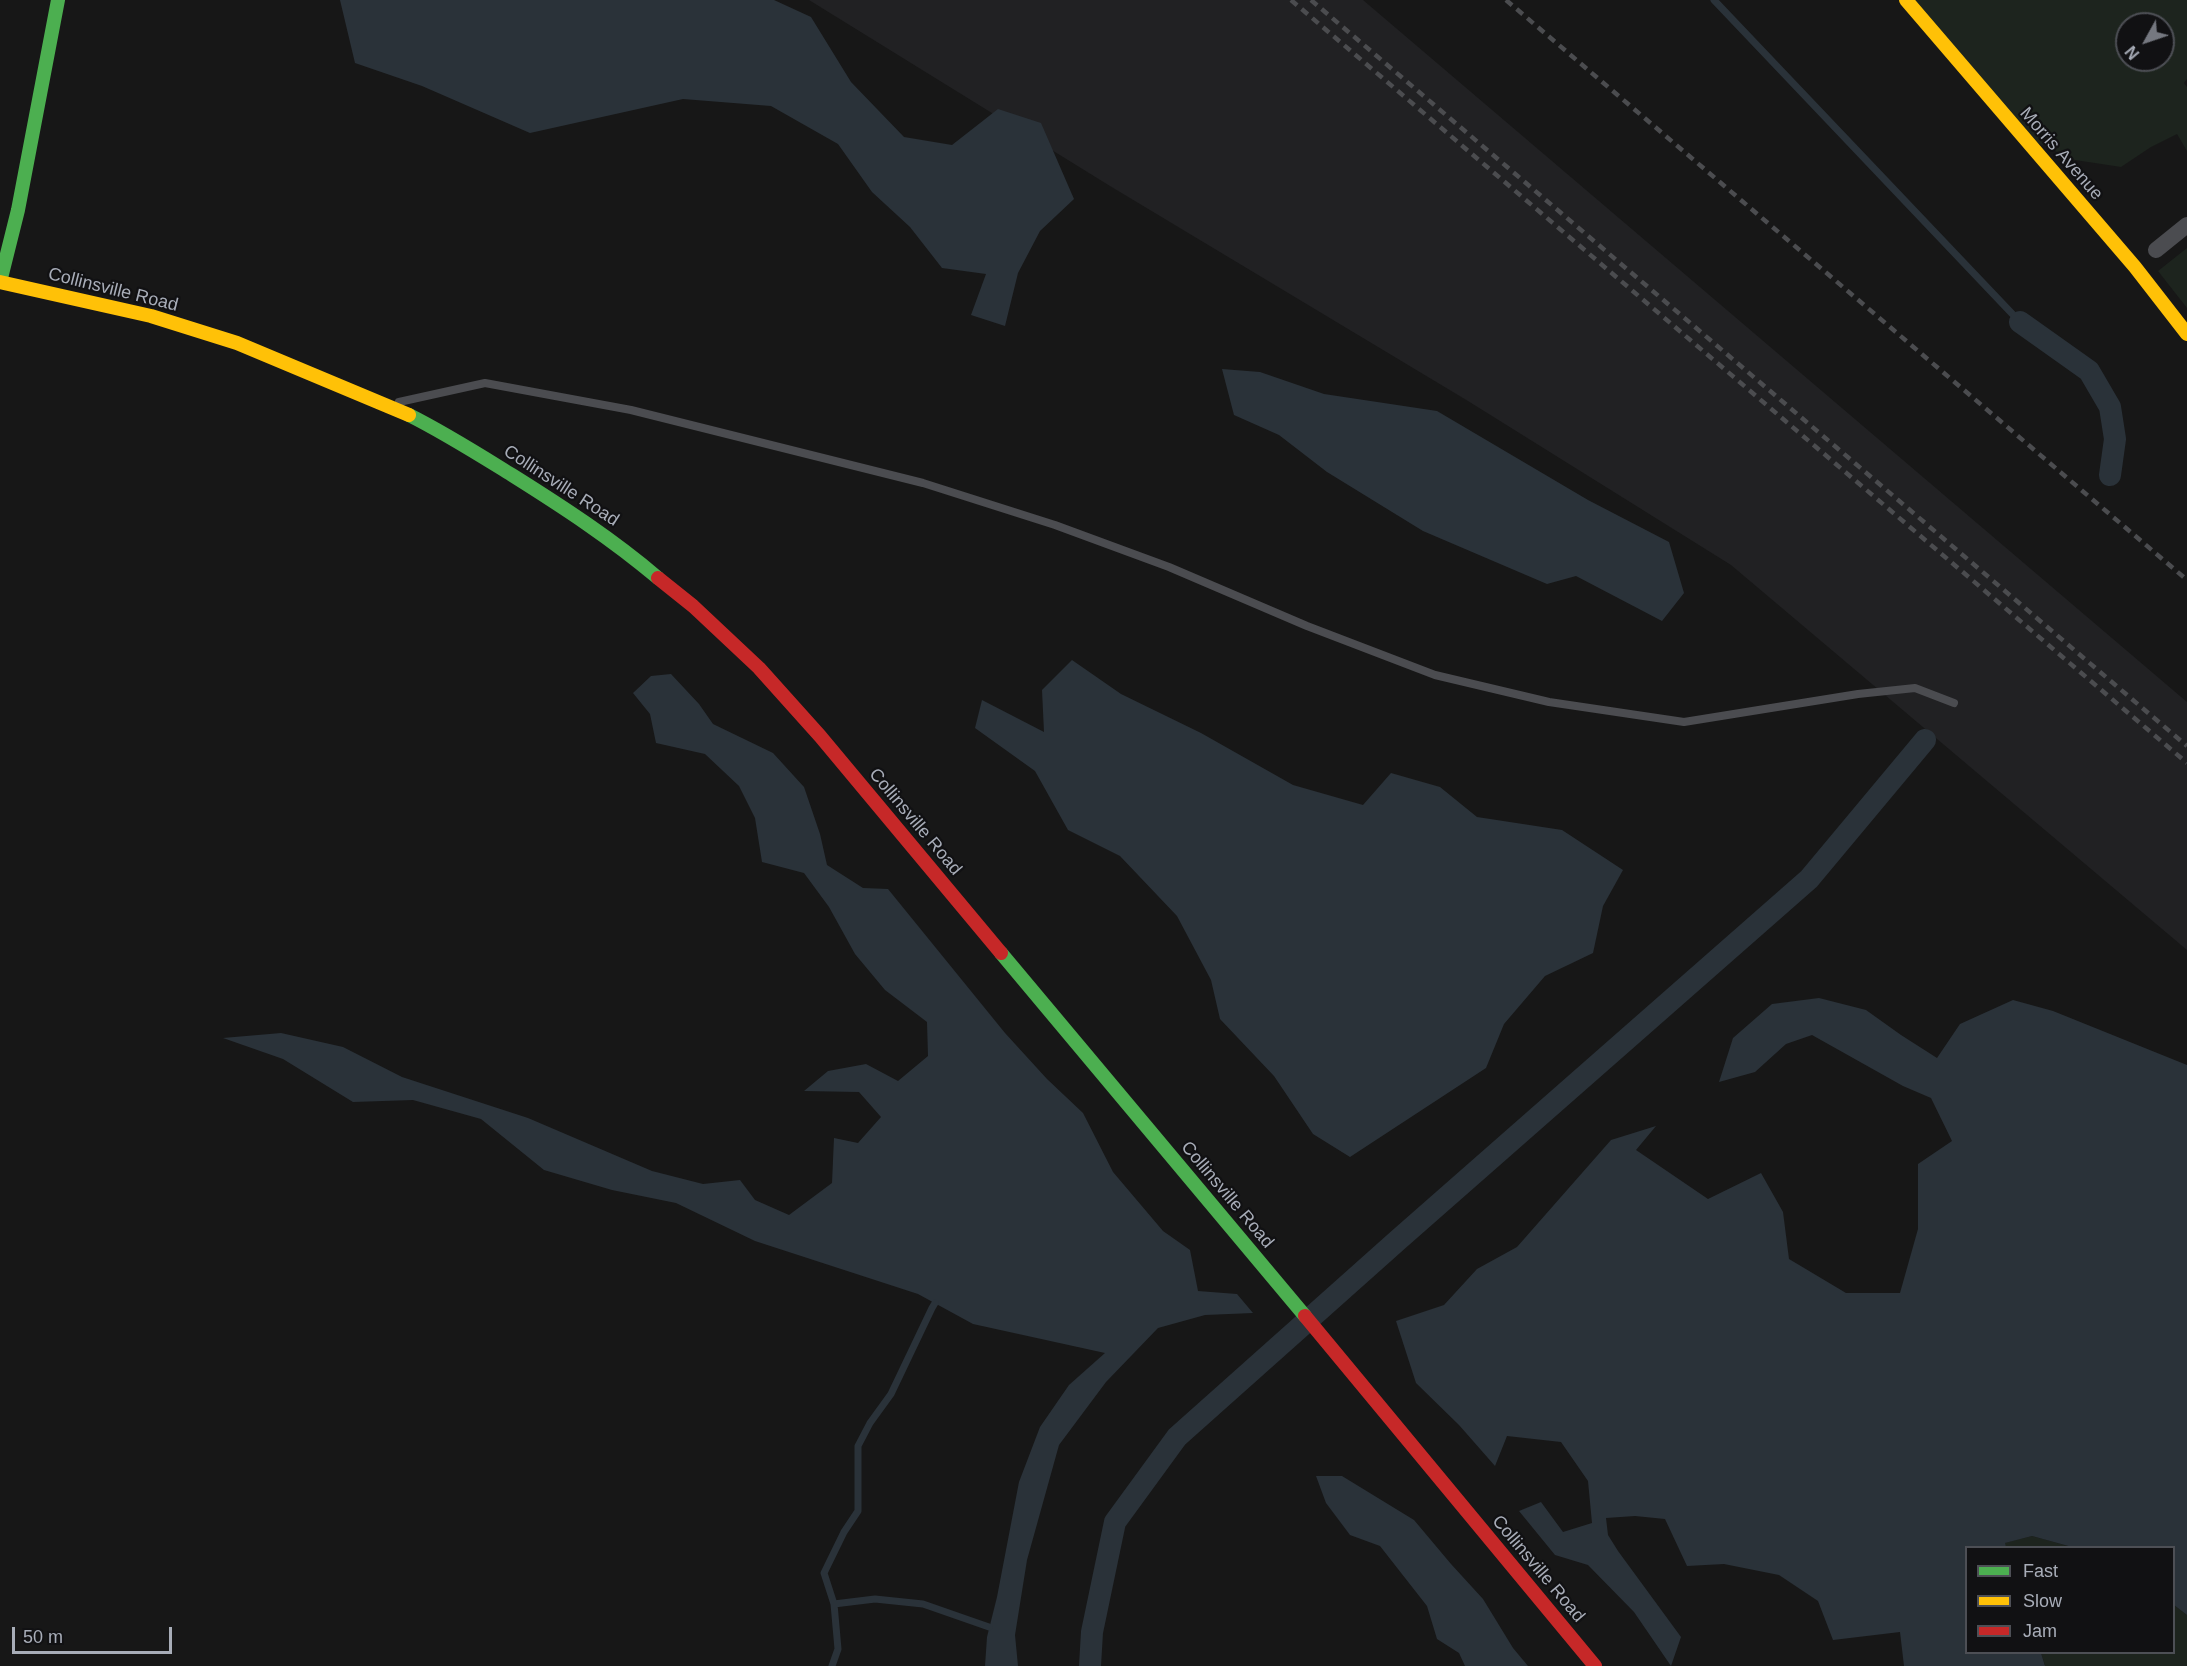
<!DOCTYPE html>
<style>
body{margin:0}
#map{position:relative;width:2187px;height:1666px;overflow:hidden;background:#171717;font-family:Helvetica,sans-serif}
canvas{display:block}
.legend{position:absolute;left:1965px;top:1546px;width:210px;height:108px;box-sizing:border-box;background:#111113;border:2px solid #4d4f55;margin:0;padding:8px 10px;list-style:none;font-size:18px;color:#a8adb8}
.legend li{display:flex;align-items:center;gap:12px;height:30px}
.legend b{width:30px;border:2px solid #4d4f55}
.north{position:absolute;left:2115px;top:12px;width:60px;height:60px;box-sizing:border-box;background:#111113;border:2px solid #4d4f55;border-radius:50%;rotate:230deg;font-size:16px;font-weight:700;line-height:24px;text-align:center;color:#a8adb8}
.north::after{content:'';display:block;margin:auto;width:21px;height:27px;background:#757880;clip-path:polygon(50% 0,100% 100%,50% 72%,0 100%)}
.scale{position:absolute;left:12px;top:1627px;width:160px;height:27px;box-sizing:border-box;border:3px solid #a8adb8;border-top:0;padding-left:8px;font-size:18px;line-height:21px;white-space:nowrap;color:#a8adb8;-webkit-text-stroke:4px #111113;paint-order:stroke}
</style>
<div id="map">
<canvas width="2187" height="1666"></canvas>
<ul class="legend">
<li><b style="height:8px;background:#4caf50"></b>Fast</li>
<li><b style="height:8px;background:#ffc107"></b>Slow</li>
<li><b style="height:8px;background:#c62828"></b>Jam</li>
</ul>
<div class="north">N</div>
<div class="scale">50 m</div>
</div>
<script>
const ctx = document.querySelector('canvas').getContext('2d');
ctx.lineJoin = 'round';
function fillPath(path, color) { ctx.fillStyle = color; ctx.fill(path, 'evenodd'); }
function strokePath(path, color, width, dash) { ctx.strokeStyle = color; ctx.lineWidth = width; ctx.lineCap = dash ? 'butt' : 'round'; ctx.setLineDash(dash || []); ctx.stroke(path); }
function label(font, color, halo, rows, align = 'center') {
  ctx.font = font + ' Helvetica,sans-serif'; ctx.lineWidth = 4.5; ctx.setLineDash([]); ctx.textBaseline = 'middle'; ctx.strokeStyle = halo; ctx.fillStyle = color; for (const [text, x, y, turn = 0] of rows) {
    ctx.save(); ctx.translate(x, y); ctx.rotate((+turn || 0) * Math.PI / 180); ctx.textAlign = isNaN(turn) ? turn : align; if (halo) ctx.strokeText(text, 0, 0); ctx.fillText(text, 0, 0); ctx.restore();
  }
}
const built = new Path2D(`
 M 809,0 L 1363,0 L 2187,702 L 2187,950 L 1731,565 L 1468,401 L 1110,186 Z`);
const green = new Path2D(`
 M 1906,0 L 2187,0 L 2187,79 L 2184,83 L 2187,87 L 2187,151 L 2177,134 L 2151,147 L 2121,167 L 2075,160 L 2031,140 ZM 2127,24 L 2163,24 L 2163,60 L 2127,60 Z
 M 2187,248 L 2187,308 L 2158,271 Z
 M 2032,1536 L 2072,1547 L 2006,1547 L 2004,1543 Z
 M 2174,1605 L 2187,1615 L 2187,1666 L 2039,1666 L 2045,1665 L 2041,1653 L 2174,1652 Z`);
const water = new Path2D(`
 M 340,0 L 774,0 L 811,17 L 851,82 L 904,137 L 952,145 L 998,109 L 1041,123 L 1074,199 L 1040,231 L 1018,273 L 1005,326 L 971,315 L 986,274 L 942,268 L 910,227 L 872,192 L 838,144 L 771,106 L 683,99 L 530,133 L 422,86 L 355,63 Z
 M 1222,369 L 1260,372 L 1324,394 L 1437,411 L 1588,500 L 1669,542 L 1684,593 L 1662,621 L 1576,576 L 1547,584 L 1423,531 L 1327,472 L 1279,435 L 1234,415 Z
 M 1072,660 L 1121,694 L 1201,733 L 1293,785 L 1363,805 L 1391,773 L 1440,787 L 1477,817 L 1562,830 L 1623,870 L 1603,906 L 1593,953 L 1545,976 L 1504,1024 L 1486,1068 L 1350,1157 L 1313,1134 L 1274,1076 L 1220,1019 L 1211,980 L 1177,916 L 1120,856 L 1068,830 L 1035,771 L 975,728 L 982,700 L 1044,732 L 1042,690 Z
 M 671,674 L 699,704 L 713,724 L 773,753 L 804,787 L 820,834 L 827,865 L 863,888 L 888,889 L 1005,1033 L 1047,1079 L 1083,1113 L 1113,1172 L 1163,1231 L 1190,1250 L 1198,1291 L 1237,1294 L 1253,1313 L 1205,1315 L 1158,1328 L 1106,1382 L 1059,1445 L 1027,1560 L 1015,1635 L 1018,1666 L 985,1666 L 987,1637 L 997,1597 L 1019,1482 L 1040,1427 L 1069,1385 L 1105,1353 L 973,1324 L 918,1294 L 755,1241 L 676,1203 L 612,1190 L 544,1170 L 481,1119 L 413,1100 L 353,1102 L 283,1059 L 223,1038 L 281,1033 L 343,1047 L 402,1077 L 528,1118 L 652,1171 L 703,1184 L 740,1180 L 755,1200 L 789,1215 L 832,1183 L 834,1138 L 858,1143 L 881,1117 L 859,1092 L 804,1091 L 828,1071 L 866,1064 L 898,1081 L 928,1056 L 927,1022 L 885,990 L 855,954 L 829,907 L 804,873 L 762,862 L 755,818 L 739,786 L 705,754 L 656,743 L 650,714 L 633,693 L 651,676 Z
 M 1819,998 L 1866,1010 L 1901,1035 L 1937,1058 L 1960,1024 L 2013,1000 L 2053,1011 L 2187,1065 L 2187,1615 L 2174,1605 L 2174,1548 L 2072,1547 L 2032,1536 L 2005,1543 L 2006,1547 L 1966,1548 L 1966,1652 L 2041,1653 L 2045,1666 L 1904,1666 L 1900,1632 L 1833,1640 L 1818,1601 L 1779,1575 L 1724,1564 L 1687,1566 L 1665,1519 L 1635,1516 L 1606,1518 L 1608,1535 L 1618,1551 L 1681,1637 L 1671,1666 L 1634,1612 L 1588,1565 L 1555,1555 L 1519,1511 L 1541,1502 L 1563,1532 L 1592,1523 L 1588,1481 L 1561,1442 L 1507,1436 L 1495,1466 L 1459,1425 L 1416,1383 L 1396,1321 L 1444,1305 L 1477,1269 L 1517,1247 L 1611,1140 L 1656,1126 L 1636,1150 L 1708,1199 L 1761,1173 L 1783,1212 L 1789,1259 L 1846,1293 L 1900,1293 L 1918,1229 L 1918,1164 L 1952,1141 L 1931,1098 L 1903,1086 L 1812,1035 L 1786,1044 L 1755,1072 L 1719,1082 L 1733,1038 L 1772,1004 Z
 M 1316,1476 L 1342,1476 L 1414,1520 L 1451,1564 L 1483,1599 L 1513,1648 L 1528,1666 L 1465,1666 L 1459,1653 L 1437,1639 L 1427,1606 L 1380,1546 L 1350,1535 L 1326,1503 Z`);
const stream = new Path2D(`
 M 1714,0 L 2020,322
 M 834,1604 L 875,1599 L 923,1604 L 989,1627
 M 832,1666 L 838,1649 L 834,1604 L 824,1573 L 844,1532 L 858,1511 L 858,1446 L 870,1423 L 891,1394 L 932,1308 L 935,1303`);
const canal = new Path2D(`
 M 2020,322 L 2089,371 L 2110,407 L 2115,439 L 2110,475
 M 1090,1666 L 1092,1632 L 1115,1522 L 1177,1437 L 1398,1240 L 1809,879 L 1925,740`);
const lane = new Path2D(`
 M 399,402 L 485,383 L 631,410 L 923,483 L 1055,525 L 1169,567 L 1307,626 L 1435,675 L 1549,702 L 1684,722 L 1858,694 L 1915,688 L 1954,703`);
const street = new Path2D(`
 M 2156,250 L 2187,225`);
const fast = new Path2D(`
 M 0,282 L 18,210 L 58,0
 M 409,415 C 445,433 478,454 512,475 C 563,507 612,539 658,578
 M 1001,953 L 1305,1316`);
const slow = new Path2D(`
 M 1906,0 L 2135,267 L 2187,334
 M 0,282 L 151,316 L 237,343 L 409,415`);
const jam = new Path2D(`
 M 658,578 L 693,606 L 759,668 L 820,736 L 1001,953
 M 1305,1316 L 1595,1666`);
const rail = new Path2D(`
 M 1291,0 L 2187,763
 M 1311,0 L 2187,746
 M 1506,0 L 2187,580`);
const streetNames = [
 ["Morris Avenue",2061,154,49],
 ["Collinsville Road",113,290,14],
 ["Collinsville Road",561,486,33],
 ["Collinsville Road",915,822,50],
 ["Collinsville Road",1227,1195,50],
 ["Collinsville Road",1538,1569,50]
];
fillPath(built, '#212123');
fillPath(green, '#1d241e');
fillPath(water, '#2a3239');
strokePath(stream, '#2a3239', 7);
strokePath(canal, '#2a3239', 22);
strokePath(lane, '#4b4c50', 8);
strokePath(street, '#4b4c50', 16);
strokePath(fast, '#4caf50', 14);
strokePath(slow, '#ffc107', 14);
strokePath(jam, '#c62828', 14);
strokePath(rail, '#4b4c4f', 4.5, [8, 6]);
label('18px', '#a8adb8', '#111113', streetNames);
</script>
